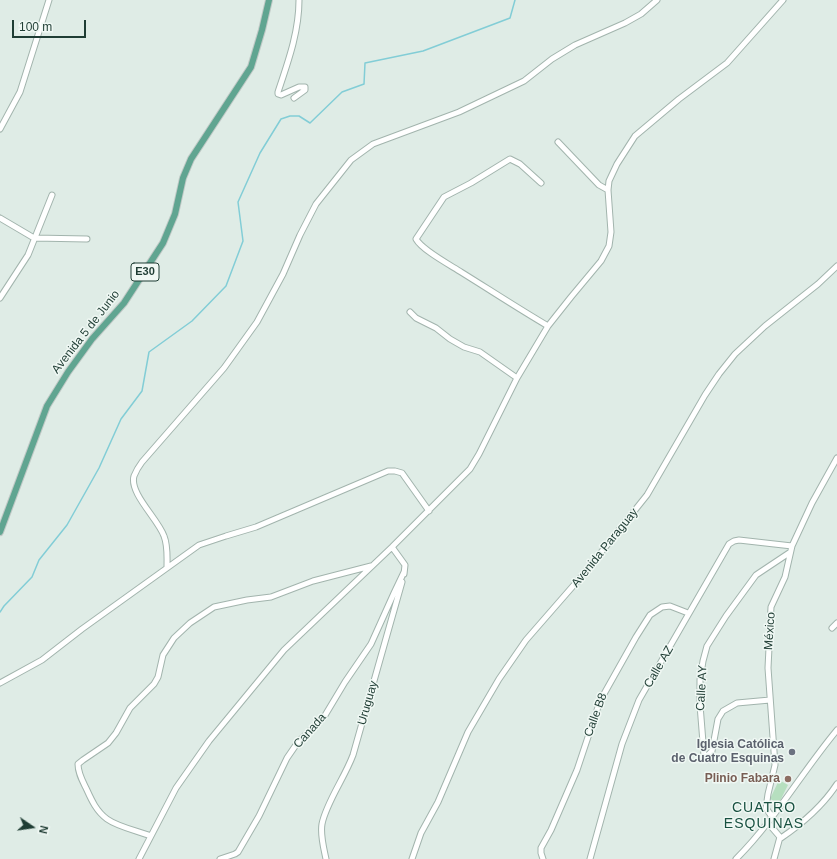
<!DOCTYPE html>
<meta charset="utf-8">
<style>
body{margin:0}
#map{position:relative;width:837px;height:859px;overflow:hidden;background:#dfece6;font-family:Arial,sans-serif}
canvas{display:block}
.north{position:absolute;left:12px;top:807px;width:40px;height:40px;-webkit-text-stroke:3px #f0f8f4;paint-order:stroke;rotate:103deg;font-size:11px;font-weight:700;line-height:16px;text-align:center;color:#1f3d34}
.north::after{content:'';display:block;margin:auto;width:14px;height:18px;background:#1f3d34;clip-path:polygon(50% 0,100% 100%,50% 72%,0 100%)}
.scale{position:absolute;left:12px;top:20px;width:74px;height:18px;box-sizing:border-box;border:2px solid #1f3d34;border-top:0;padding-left:5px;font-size:12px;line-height:14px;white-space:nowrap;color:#1f3d34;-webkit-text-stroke:3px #f0f8f4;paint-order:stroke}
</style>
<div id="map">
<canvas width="837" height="859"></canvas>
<div class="north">N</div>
<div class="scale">100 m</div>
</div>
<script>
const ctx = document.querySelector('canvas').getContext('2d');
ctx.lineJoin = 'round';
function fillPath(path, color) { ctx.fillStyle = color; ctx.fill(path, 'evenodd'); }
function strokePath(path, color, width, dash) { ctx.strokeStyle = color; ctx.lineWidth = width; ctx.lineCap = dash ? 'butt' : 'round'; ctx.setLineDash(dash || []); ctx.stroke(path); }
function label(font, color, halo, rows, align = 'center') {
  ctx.font = font + ' Arial,sans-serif'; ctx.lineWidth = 3; ctx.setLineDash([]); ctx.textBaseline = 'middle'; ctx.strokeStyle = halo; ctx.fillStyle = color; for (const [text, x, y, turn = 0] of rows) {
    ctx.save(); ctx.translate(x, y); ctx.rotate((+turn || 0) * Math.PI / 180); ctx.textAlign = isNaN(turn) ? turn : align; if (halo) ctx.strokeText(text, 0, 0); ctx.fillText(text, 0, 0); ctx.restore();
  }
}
const green = new Path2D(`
 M 779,780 L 788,785 L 779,803 L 770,799 Z`);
const stream = new Path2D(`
 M 0,612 L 4,606 L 32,577 L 39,560 L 67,525 L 99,468 L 121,419 L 142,391 L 149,352 L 192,321 L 226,286 L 243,241 L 238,202 L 260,153 L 281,119 L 290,116 L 299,116 L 310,123 L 342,92 L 364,84 L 365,63 L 423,51 L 510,18 L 515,0`);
const minor = new Path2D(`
 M 294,98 L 305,90 L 305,87 L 299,87 L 281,95 L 278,94 L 278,92 C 288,62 299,32 299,0
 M 0,129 L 20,92 L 49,0
 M 558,142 L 599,185 L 608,190
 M 541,183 L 520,164 L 510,159 L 471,183 L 444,197 L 416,239 C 422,250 450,265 461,272 C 490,290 519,309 548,326
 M 0,218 L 34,238 L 87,239
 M 0,298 L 28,255 L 52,195
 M 410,312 L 416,318 L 436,328 L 450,339 L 464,347 L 480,352 L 517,378
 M 392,547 L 405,565 L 404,574
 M 167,567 C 167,557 168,546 164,536 C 158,519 129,493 134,476 C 136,471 139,466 142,462 L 224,368 L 257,322 L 283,274 L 300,235 L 316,204 L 351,160 L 373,144 L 459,112 L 524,81 L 552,59 L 575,45 L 625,23 L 641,14 L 657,0
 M 832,628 L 837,623
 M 0,683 L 42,660 L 82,629 L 199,545 L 226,536 L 256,527 L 388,471 L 395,471 L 402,473 L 429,511
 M 770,700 L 737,703 L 723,711 L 718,719 L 712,751 L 707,756 L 704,755 L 700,705 L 700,680 L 703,661 L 707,646 L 726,616 L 756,575 L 789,553
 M 772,817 L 766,808 L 768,794 L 775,765 L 768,668 L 771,607 L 785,577 L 792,546 L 812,503 L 837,458
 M 768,823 L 780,837 L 774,859
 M 151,836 C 138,831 118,827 107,819 C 96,811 91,799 86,788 C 82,780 78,773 78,764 L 83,760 L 108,743 L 116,733 L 130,708 L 154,684 L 158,677 L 163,655 L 174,638 L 190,623 L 214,607 L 247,600 L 271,597 L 313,581 L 371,566
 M 781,838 C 803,823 822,807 837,784
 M 139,859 L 176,788 L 209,741 L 284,650 L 392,547 L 470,469 L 479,454 L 517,378 L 548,326 L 571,297 L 601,261 L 609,246 L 611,232 L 608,190 L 609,181 L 617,164 L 635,136 L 679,99 L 727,63 L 783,0
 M 220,859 L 235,854 L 238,852 L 259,816 L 287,758 L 298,742 L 324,717 L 345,682 L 371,644 L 394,593 L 404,572
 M 326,859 C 324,849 320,835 322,824 C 326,803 345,777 353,755 L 402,582
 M 412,859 L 421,833 L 438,802 L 468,732 L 499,679 L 526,640 L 587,570 L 647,495 L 705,395 L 719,374 L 735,354 L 765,326 L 818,284 L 837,266
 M 543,859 L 541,853 L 541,848 L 551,830 L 577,770 L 600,701 L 636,637 L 650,615 L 662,607 L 670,606 L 688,613
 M 590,859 L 622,744 L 639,700 L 729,544 L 734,541 L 739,540 L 792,546
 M 736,859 C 775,820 802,772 837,730`);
const major = new Path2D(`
 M 0,532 L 47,406 L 68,372 L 92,339 L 124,303 L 163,243 L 175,214 L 183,178 L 191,159 L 251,67 L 262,30 L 269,0`);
const markers = [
 [792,752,4,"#6b7280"],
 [788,779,4,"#8d6e63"]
];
const shields = [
 [145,272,28]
];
const shieldNames = [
 ["E30",145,272]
];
const streetNames = [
 ["Avenida 5 de Junio",86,332,-52],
 ["Avenida Paraguay",605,548,-51],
 ["México",770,631,-86],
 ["Calle AZ",659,667,-60],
 ["Calle AY",702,688,-87],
 ["Uruguay",368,703,-74],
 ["Calle B8",596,715,-70],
 ["Canada",310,731,-48]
];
const worshipNames = [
 ["Iglesia Católica",784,745],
 ["de Cuatro Esquinas",784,759]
];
const educationNames = [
 ["Plinio Fabara",780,779]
];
const quarterNames = [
 ["CUATRO",764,808],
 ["ESQUINAS",764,824]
];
fillPath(green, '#b6dfbf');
strokePath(stream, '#82cdd6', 1.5);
strokePath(minor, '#a2b4ad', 7);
strokePath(major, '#c0c9c6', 8);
strokePath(minor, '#fff', 5);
strokePath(major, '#60a591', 6);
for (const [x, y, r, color] of markers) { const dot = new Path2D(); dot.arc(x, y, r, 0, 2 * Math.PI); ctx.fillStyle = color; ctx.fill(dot); strokePath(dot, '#f0f8f4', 1.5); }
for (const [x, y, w] of shields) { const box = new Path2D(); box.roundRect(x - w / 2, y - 9, w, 18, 3); ctx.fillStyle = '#f0f8f4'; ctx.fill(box); strokePath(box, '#1f3d34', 1); }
label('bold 11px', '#1f3d34', null, shieldNames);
label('12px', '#1f3d34', '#f0f8f4', streetNames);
label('bold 12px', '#5b616d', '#f0f8f4', worshipNames, 'right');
label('bold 12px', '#785e54', '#f0f8f4', educationNames, 'right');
ctx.letterSpacing = '1px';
label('14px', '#195141', '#f0f8f4', quarterNames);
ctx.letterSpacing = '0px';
</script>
